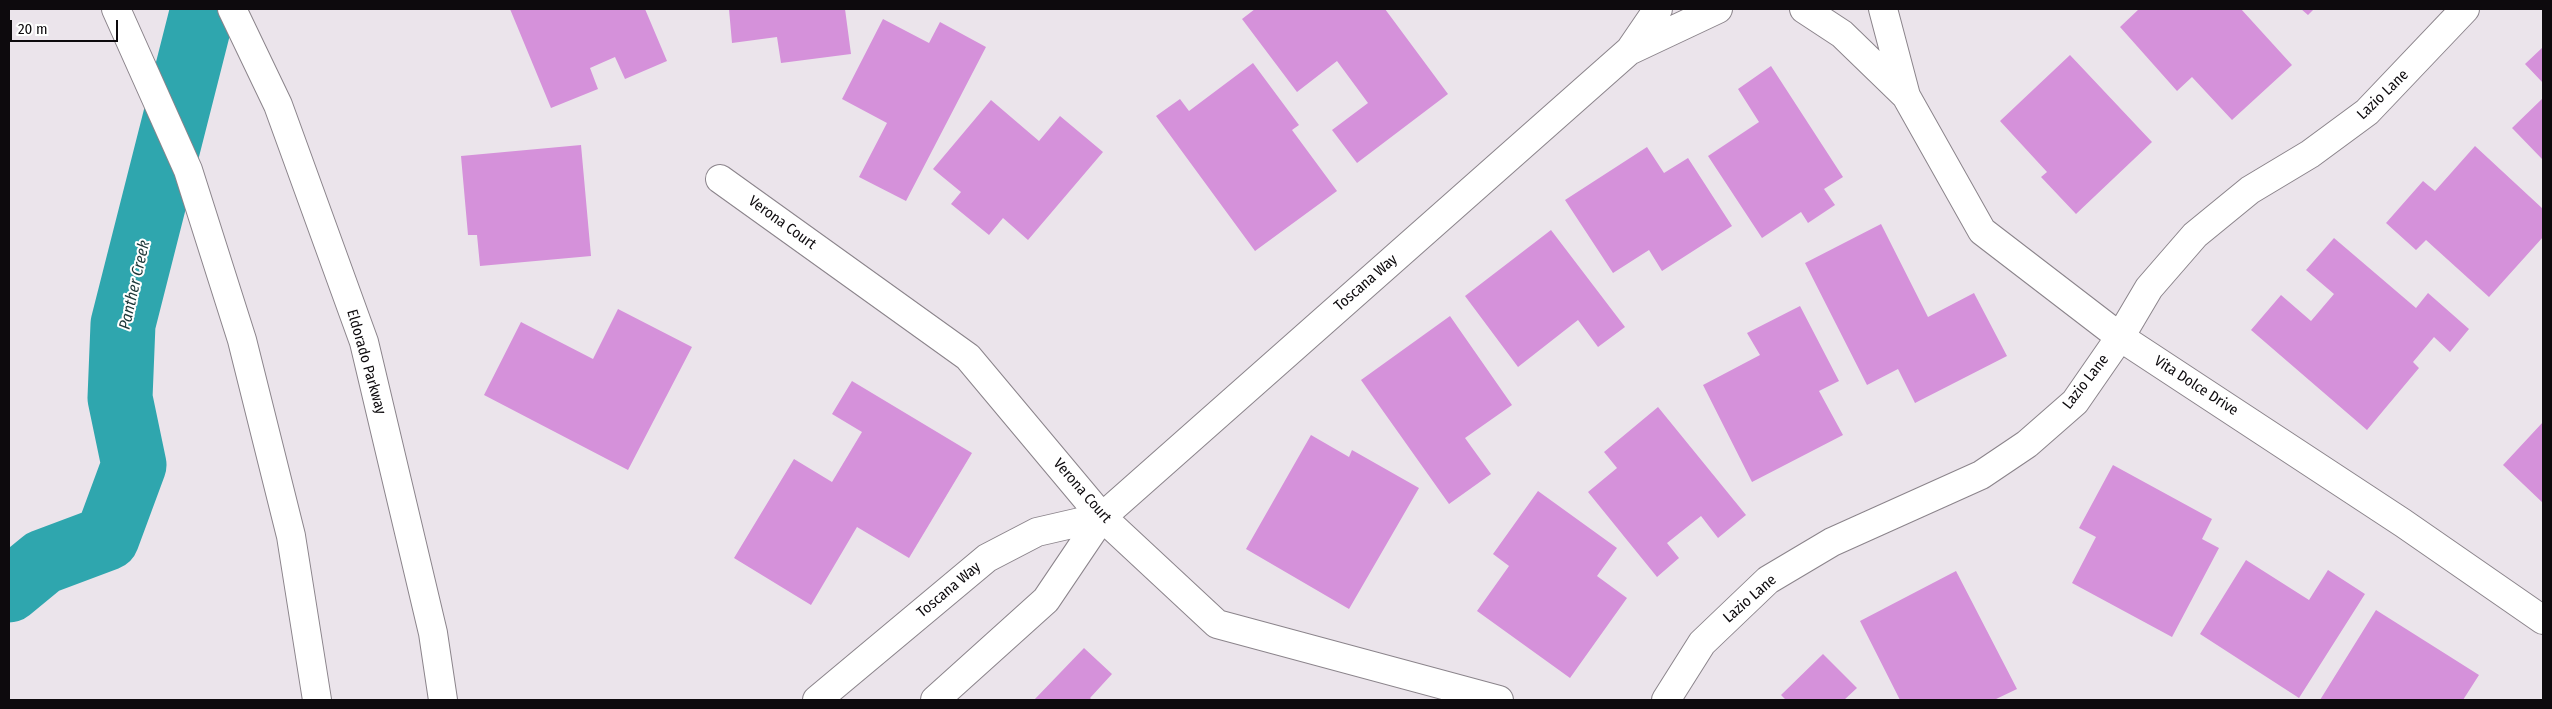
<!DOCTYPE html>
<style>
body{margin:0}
#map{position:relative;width:2552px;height:709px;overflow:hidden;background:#ebe4eb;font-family:"Fira Sans Condensed",sans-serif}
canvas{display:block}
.frame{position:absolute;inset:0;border:10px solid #0d0a0d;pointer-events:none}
.scale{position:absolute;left:10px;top:20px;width:108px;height:22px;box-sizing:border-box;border:2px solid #0d0a0d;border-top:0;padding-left:6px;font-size:15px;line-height:18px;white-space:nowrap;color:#0d0a0d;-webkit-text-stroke:4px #fff;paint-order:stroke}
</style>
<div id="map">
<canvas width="2552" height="709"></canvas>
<div class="frame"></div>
<div class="scale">20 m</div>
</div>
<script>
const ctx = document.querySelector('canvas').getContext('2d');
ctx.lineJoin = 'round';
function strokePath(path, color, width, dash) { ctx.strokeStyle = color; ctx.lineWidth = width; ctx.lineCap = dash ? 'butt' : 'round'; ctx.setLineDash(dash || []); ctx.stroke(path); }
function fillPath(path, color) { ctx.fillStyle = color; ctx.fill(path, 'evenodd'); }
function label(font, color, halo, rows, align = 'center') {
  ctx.font = font + ' "Fira Sans Condensed",sans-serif'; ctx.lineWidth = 4; ctx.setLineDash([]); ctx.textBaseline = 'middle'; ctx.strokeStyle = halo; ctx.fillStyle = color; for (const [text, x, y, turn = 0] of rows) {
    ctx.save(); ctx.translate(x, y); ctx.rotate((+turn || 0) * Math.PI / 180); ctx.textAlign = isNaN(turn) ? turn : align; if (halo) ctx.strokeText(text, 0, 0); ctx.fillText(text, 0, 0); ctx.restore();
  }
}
const river = new Path2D(`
 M 9,590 L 43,562 L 107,538 L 134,465 L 120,398 L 123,324 L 203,9`);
const building = new Path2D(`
 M 510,9 L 645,9 L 667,61 L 625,79 L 615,57 L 590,68 L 598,89 L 551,108 Z
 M 729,9 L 845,9 L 851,54 L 781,63 L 777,37 L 732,43 Z
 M 1255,9 L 1385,9 L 1448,94 L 1357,163 L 1332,130 L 1368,103 L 1337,61 L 1297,92 L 1242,19 Z
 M 2139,9 L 2241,9 L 2292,65 L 2232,120 L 2192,77 L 2177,91 L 2120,27 Z
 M 2301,9 L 2314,9 L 2308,15 Z
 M 883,19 L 929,43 L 940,22 L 986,47 L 906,201 L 859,177 L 887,123 L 842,99 Z
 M 2543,47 L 2543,83 L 2525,64 Z
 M 2070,55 L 2152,142 L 2076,214 L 2041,177 L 2047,172 L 2000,121 Z
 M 1253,63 L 1299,125 L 1292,130 L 1337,191 L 1255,251 L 1156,116 L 1180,99 L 1189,111 Z
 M 1771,66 L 1843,177 L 1824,189 L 1835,205 L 1808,223 L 1801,212 L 1762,238 L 1708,156 L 1759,122 L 1738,89 Z
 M 2543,98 L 2543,160 L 2512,128 Z
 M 991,100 L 1039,141 L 1060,116 L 1103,152 L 1028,240 L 1003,218 L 989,235 L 951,204 L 961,192 L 933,169 Z
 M 581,145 L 591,256 L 480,266 L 477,235 L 468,235 L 461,156 Z
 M 2475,146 L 2543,209 L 2543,237 L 2489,297 L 2426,240 L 2416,250 L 2386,223 L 2423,181 L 2435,191 Z
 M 1647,147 L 1664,173 L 1688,158 L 1732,226 L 1662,271 L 1649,250 L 1613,273 L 1565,200 Z
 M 1881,224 L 1928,317 L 1974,293 L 2007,356 L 1915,403 L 1898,369 L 1867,385 L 1805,263 Z
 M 1551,230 L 1625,327 L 1598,347 L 1578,320 L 1518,367 L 1465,296 Z
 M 2334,238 L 2416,308 L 2428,293 L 2469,329 L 2450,352 L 2434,337 L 2413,362 L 2419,368 L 2367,430 L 2251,330 L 2281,295 L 2311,321 L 2334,294 L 2306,270 Z
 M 1800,306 L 1839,381 L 1819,391 L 1843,435 L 1752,482 L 1703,385 L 1760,355 L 1747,333 Z
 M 618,309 L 692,347 L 628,470 L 484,395 L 521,322 L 593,359 Z
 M 1450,316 L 1512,405 L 1465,438 L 1491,474 L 1449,504 L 1361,380 Z
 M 852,381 L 972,453 L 909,558 L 857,527 L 811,605 L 734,558 L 794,459 L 832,482 L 862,432 L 832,414 Z
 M 1658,407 L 1746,515 L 1718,538 L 1701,516 L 1667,543 L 1679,558 L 1657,577 L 1588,492 L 1617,468 L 1604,452 Z
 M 2543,422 L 2543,503 L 2503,465 Z
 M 1311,435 L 1349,457 L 1352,450 L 1419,488 L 1349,609 L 1246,549 Z
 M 2113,465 L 2212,519 L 2202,539 L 2219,548 L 2172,637 L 2072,583 L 2096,537 L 2079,528 Z
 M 1538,491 L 1617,548 L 1597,576 L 1627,598 L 1570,678 L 1477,611 L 1509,566 L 1493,554 Z
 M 2246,560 L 2309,600 L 2328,570 L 2365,594 L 2299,698 L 2200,634 Z
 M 1956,571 L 2017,689 L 1994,700 L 1900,700 L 1860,621 Z
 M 2376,610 L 2479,675 L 2463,700 L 2320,700 Z
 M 1084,648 L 1112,674 L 1090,698 L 1092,700 L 1034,700 Z
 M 1823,654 L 1857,688 L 1844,700 L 1786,700 L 1781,695 Z`);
const minor = new Path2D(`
 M 1804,9 L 1842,34 L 1905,95
 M 1883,9 L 1906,96 L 1982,231 L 2120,337 L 2403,523 L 2543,620
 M 1631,50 L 1718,9
 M 720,179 L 968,357 L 1102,517 L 1217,624 L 1499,700
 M 817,700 L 987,558 L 1037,532 L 1102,517
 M 935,700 L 1046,600 L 1102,517 L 1630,50 L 1658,9
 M 1666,700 L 1702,643 L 1768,580 L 1832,542 L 1981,475 L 2027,444 L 2075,402 L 2120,337 L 2149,288 L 2195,235 L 2250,190 L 2310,154 L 2367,112 L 2465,9`);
const major = new Path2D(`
 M 116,9 L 188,170 L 242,340 L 291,536 L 317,700
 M 232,9 L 278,105 L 364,342 L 433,633 L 443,700`);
const streetNames = [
 ["Lazio Lane",2383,95,-44],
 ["Verona Court",782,223,36],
 ["Toscana Way",1366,283,-41],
 ["Eldorado Parkway",366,362,74],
 ["Lazio Lane",2086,382,-52],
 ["Vita Dolce Drive",2196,386,33],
 ["Verona Court",1082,491,49],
 ["Toscana Way",949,590,-40],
 ["Lazio Lane",1750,599,-41]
];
const waterNames = [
 ["Panther Creek",135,285,-77]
];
strokePath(river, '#2fa6ae', 65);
fillPath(building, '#d591da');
strokePath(minor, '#8b848b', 30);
strokePath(major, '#8b848b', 30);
strokePath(minor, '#fff', 28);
strokePath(major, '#fff', 28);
label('15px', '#0d0a0d', '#fff', streetNames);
label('italic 16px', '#1d3738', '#fff', waterNames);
</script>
